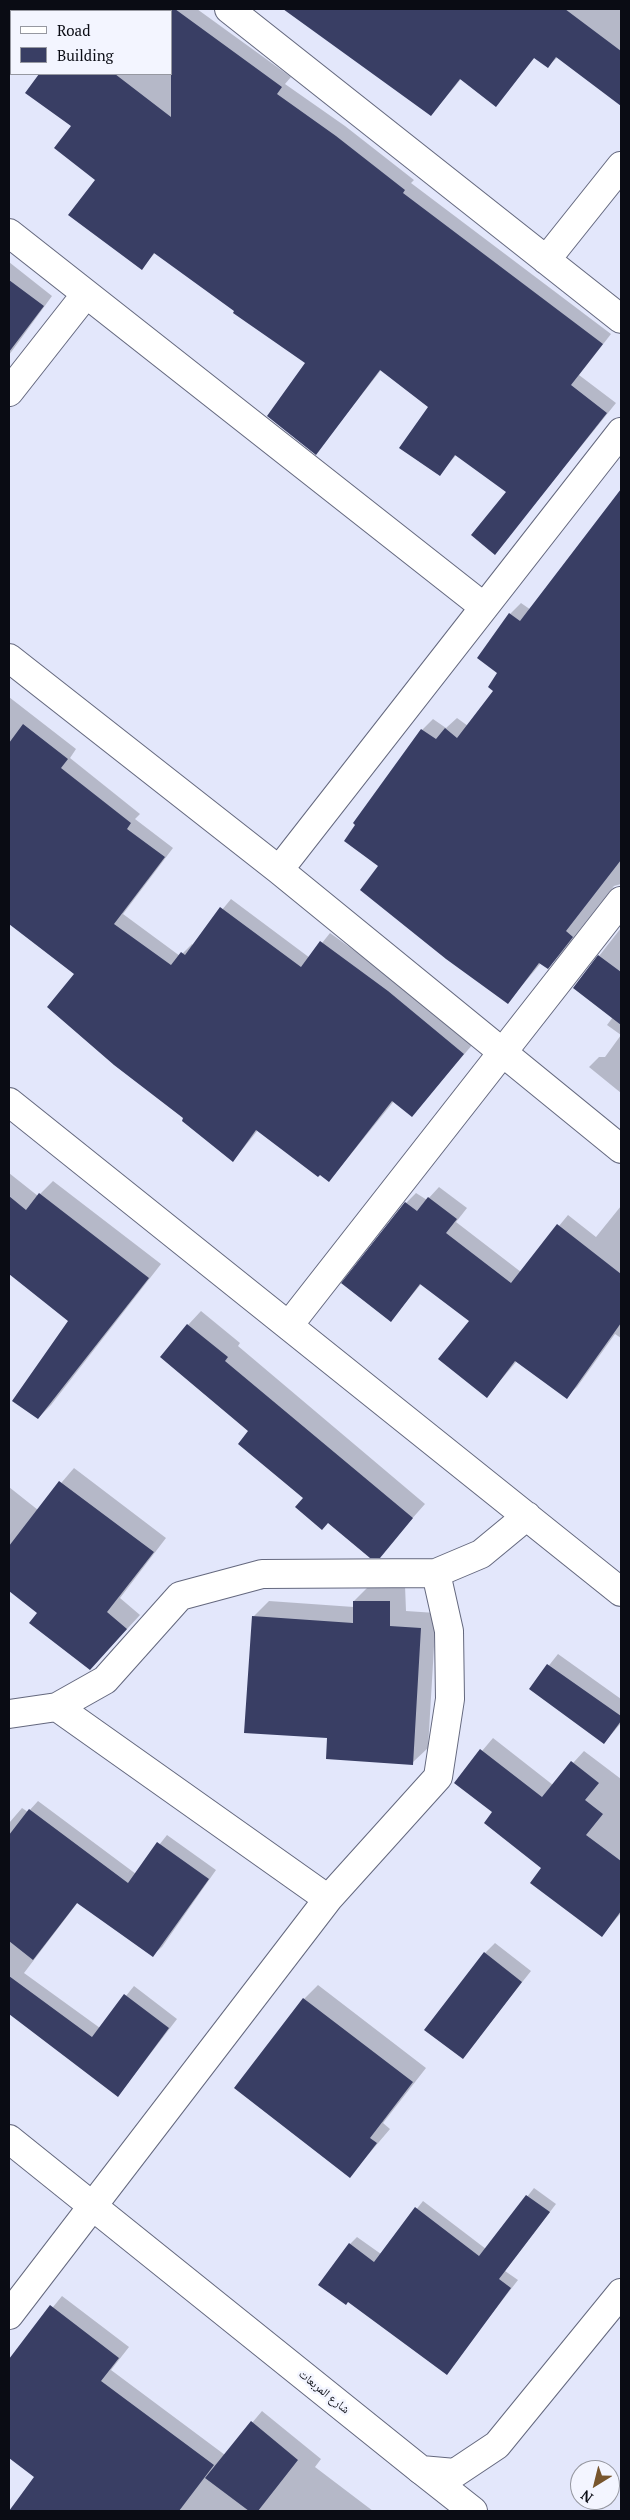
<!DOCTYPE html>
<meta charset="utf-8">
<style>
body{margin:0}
#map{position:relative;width:630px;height:2520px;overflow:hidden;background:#e3e7fb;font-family:"PT Serif",serif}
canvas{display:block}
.frame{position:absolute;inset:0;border:10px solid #0a0c14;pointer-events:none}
.legend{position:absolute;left:10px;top:10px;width:162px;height:65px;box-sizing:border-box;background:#f3f5ff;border:1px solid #9698a1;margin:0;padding:6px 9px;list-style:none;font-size:15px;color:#0a0c14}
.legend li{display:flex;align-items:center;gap:10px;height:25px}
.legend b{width:25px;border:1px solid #9698a1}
.north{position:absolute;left:570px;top:2460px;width:50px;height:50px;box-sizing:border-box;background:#f3f5ff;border:1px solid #9698a1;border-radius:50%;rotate:216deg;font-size:14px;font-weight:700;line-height:20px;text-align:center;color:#0a0c14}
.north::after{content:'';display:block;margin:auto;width:18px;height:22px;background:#77552d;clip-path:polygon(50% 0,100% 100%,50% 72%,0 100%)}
</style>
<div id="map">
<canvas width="630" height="2520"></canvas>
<div class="frame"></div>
<ul class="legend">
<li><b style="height:6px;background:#fff"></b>Road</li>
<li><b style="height:14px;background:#393e64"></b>Building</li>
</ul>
<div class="north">N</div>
</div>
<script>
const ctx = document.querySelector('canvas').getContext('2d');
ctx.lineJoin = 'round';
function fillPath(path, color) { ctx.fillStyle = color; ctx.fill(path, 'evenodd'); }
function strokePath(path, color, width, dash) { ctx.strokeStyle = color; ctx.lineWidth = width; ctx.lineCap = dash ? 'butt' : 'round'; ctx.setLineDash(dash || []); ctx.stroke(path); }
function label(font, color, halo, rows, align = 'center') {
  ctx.font = font + ' "PT Serif","Noto Naskh Arabic",serif'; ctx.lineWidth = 5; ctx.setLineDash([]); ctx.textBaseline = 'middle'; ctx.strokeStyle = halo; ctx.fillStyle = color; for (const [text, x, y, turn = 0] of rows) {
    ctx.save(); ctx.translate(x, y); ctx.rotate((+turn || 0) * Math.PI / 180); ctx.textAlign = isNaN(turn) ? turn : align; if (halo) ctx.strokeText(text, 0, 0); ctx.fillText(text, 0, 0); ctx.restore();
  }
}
const shadow = new Path2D(`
 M 9,9 L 197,9 L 291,77 L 285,84 L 345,126 L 414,180 L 411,183 L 611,334 L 579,375 L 616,403 L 495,553 L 507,492 L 457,454 L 440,474 L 430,407 L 381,370 L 316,453 L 307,362 L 156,252 L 141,268 L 72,126 L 27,93 L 41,74 L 171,74 L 171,11 L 11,11 L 11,16 Z
 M 295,9 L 621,9 L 621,105 L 558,57 L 548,66 L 535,57 L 496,105 L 461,79 L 431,115 Z
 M 9,262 L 52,296 L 9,355 Z
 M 621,490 L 621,884 L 614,886 L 558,957 L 547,968 L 541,963 L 508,1002 L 380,866 L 354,823 L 422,730 L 433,719 L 446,728 L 457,718 L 468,726 L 495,691 L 499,673 L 478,658 L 510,614 L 521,603 L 531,610 Z
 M 9,697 L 76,749 L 70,758 L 140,814 L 135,819 L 173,848 L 123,914 L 180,956 L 192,944 L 193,945 L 231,899 L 310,958 L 330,933 L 398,982 L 473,1044 L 412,1115 L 394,1101 L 329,1181 L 258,1130 L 233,1161 L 185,1118 L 75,974 L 9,923 Z
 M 621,928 L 621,1093 L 589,1067 L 599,1057 L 605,1057 L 621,1035 L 607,1025 L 613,1017 L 574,988 Z
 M 9,1173 L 38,1196 L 53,1181 L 161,1264 L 51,1405 L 38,1418 L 70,1321 L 9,1273 Z
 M 439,1187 L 467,1208 L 456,1222 L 521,1272 L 568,1215 L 596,1237 L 621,1206 L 621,1338 L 615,1334 L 577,1387 L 566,1397 L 517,1361 L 487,1396 L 470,1321 L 422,1283 L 391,1320 L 406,1203 L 416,1193 L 427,1200 Z
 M 201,1311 L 240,1343 L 238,1346 L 425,1504 L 379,1556 L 304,1498 L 250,1431 L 188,1325 Z
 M 74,1468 L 166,1538 L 120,1598 L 140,1615 L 90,1669 L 38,1612 L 9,1589 L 9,1487 L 38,1510 Z
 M 370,1585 L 405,1585 L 406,1611 L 436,1613 L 428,1748 L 412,1763 L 329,1737 L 253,1617 L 269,1601 L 354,1607 L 354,1601 Z
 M 558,1654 L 621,1699 L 621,1723 L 604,1743 L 531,1688 Z
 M 493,1738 L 553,1785 L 584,1751 L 621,1779 L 621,1913 L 602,1935 L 494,1812 L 455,1783 Z
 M 38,1801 L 136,1874 L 167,1835 L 216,1870 L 162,1947 L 153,1955 L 78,1902 L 24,1973 L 100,2028 L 134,1986 L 177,2019 L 118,2096 L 9,2013 L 9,1823 L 22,1808 L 28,1812 Z
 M 495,1943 L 531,1971 L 462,2058 L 485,1953 Z
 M 318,1985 L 426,2068 L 383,2123 L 390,2129 L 350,2176 L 235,2088 L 304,1999 Z
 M 534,2188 L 556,2204 L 505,2271 L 518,2280 L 446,2373 L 350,2244 L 357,2237 L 381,2254 L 423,2201 L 486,2249 Z
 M 62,2296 L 129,2347 L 111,2370 L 225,2455 L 262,2411 L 321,2459 L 315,2467 L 373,2511 L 10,2511 L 36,2477 L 9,2456 L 9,2361 Z`);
const building = new Path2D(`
 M 171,9 L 175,9 L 282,87 L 277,94 L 336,136 L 405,190 L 403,193 L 603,344 L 571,385 L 607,413 L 495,555 L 471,535 L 506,492 L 455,455 L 440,476 L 399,448 L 428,407 L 380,370 L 316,455 L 267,416 L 305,363 L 233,313 L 234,311 L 154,253 L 142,270 L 68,215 L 95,180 L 54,148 L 71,126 L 25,93 L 39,74 L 115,74 L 171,117 Z
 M 283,9 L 565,9 L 621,51 L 621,106 L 556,57 L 548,68 L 534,58 L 496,107 L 460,79 L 431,116 Z
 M 9,280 L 44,306 L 9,352 Z
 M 621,489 L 621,860 L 566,931 L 573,937 L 548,969 L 539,963 L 508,1004 L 446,959 L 360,890 L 378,866 L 344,841 L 355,825 L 353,823 L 421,729 L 436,739 L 445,728 L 457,738 L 493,691 L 488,687 L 497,673 L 477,658 L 509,613 L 520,621 Z
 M 23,724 L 68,759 L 61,768 L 131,823 L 127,829 L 165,857 L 114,924 L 171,965 L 181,952 L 185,955 L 220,907 L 301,967 L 320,941 L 388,991 L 464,1054 L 412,1117 L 392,1101 L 329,1182 L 320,1175 L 318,1177 L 256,1130 L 233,1162 L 182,1121 L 183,1118 L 114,1065 L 47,1007 L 74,974 L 9,924 L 9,743 Z
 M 598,955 L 621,972 L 621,1025 L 573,988 Z
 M 39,1193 L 149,1278 L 38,1419 L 12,1401 L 68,1321 L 9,1274 L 9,1196 L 26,1210 Z
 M 428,1197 L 457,1219 L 446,1233 L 511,1283 L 557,1224 L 621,1274 L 621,1323 L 567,1399 L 515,1361 L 487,1398 L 438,1359 L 469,1321 L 420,1284 L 391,1322 L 341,1283 L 405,1202 L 417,1211 Z
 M 187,1324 L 228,1357 L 225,1361 L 413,1518 L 380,1558 L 370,1558 L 328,1523 L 322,1530 L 295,1507 L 303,1498 L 238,1444 L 248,1431 L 160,1357 Z
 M 59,1481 L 154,1552 L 107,1612 L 127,1629 L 90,1670 L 29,1623 L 37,1613 L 9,1591 L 9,1546 Z
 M 353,1601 L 390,1601 L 390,1626 L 421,1628 L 413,1765 L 326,1759 L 327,1738 L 244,1733 L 252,1616 L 353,1623 Z
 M 547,1664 L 621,1716 L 621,1721 L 604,1744 L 529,1689 Z
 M 480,1749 L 542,1797 L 571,1761 L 599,1783 L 585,1800 L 603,1814 L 586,1835 L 621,1861 L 621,1911 L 602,1937 L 530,1883 L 541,1868 L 484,1823 L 492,1812 L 454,1783 Z
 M 29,1809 L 128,1883 L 157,1842 L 209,1879 L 153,1957 L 77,1903 L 33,1960 L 9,1941 L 9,1835 Z
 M 484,1952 L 522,1982 L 463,2059 L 424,2030 Z
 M 9,1976 L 92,2037 L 124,1994 L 169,2028 L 118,2097 L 9,2014 Z
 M 303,1998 L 413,2082 L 370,2138 L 377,2143 L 350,2178 L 234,2088 Z
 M 526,2195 L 550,2212 L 499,2279 L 511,2288 L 447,2375 L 348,2302 L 346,2305 L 318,2285 L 349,2243 L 374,2262 L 415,2207 L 479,2256 Z
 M 50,2305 L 119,2358 L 101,2381 L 214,2465 L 179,2511 L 9,2511 L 34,2477 L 9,2458 L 9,2359 Z
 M 251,2421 L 298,2460 L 258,2511 L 249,2511 L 205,2478 Z`);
const minor = new Path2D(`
 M 229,9 L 621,319
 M 9,233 L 484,607
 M 546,260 L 621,166
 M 9,392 L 86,294
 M 9,658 L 279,870 L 621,1149
 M 279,870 L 621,432
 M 9,1102 L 621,1592
 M 289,1325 L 621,901
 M 57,1707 L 328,1899 L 438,1777 L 450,1699 L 449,1631 L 436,1573
 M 9,1714 L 57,1707 L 105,1680 L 180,1596 L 262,1574 L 436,1573 L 481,1554 L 527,1516
 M 9,2315 L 328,1899
 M 421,2470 L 473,2511`);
const tertiary = new Path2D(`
 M 9,2139 L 421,2470 L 455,2473 L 497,2445 L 621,2293`);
const streetNames = [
 ["شارع المربعات",324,2392,39]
];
fillPath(shadow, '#0003');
fillPath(building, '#393e64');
strokePath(minor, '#64687e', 30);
strokePath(tertiary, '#64687e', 30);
strokePath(minor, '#fff', 28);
strokePath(tertiary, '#fff', 28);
label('12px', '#0a0c14', '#f3f5ff', streetNames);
</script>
